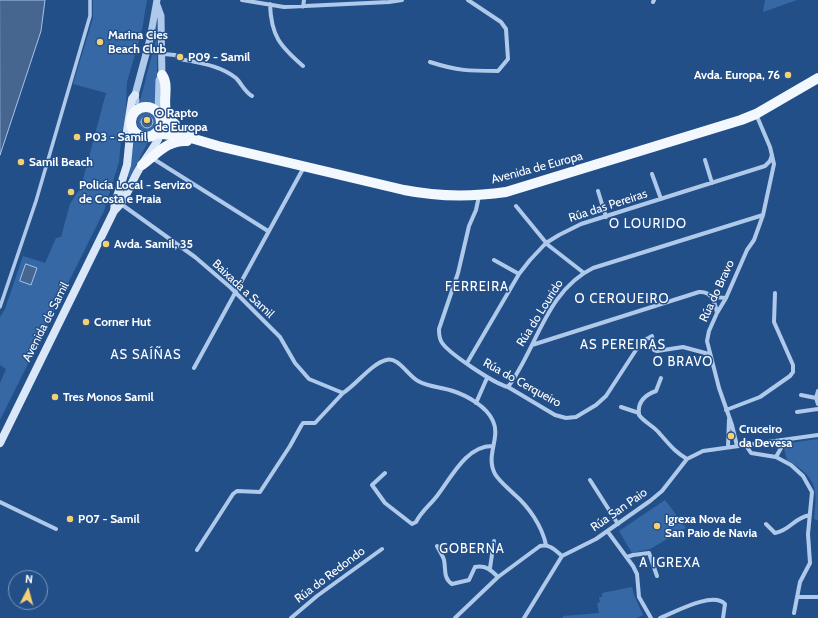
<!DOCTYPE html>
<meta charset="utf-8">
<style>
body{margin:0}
#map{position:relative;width:818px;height:618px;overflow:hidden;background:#234f89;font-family:Cabin,sans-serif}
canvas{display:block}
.north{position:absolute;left:8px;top:570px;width:40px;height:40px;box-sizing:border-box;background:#234f89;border:1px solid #7b95b8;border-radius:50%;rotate:6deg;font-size:11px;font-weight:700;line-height:16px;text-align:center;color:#fff}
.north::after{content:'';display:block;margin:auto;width:14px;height:18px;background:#f5d072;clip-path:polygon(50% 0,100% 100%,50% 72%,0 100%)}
</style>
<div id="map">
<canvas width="818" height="618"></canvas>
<div class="north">N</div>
</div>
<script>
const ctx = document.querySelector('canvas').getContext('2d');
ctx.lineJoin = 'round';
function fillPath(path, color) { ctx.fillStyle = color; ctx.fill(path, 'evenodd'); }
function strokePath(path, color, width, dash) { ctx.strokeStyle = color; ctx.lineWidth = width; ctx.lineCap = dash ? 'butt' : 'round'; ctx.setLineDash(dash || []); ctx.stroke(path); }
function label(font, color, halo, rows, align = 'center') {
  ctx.font = font + ' Cabin,sans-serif'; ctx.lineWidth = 3; ctx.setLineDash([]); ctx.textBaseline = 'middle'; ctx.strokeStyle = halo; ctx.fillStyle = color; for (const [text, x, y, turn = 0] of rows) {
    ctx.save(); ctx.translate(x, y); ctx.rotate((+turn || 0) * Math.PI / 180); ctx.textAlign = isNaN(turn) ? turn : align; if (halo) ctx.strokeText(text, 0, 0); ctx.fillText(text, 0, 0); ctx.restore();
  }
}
const green = new Path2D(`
 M 93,0 L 147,0 L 142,30 L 127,82 L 125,130 L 122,130 L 119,162 L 104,211 L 0,420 L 0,383 L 6,369 L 0,365 L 0,317 L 5,309 L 23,256 L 45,263 L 56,238 L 61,237 L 70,204 L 81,187 L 106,93 L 73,84 L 93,18 Z
 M 765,0 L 797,0 L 763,12 Z
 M 157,9 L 157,106 L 149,103 L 139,105 L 156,39 Z
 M137 122a10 10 0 1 1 20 0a10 10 0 1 1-20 0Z
 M 135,136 L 149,140 L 130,177 L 128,177 Z
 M 818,439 L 818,520 L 814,519 C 818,487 816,477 787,460 L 783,444 Z
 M 665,500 L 686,528 L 650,549 L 632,553 L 619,531 Z
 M 632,587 L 634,595 L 643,615 L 636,618 L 563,618 L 563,616 L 599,613 L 597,603 L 600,602 L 599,597 L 602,597 L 602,593 Z`);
const water = new Path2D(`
 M 0,0 L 45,0 L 41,31 L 0,155 Z
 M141 122a6 6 0 1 1 12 0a6 6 0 1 1-12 0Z
 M 26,264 L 37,268 L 31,285 L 20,281 Z`);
const pedestrian = new Path2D(`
 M 0,307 L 36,201 L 90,16 L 90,0`);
const minor = new Path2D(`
 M 242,0 L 284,7 L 389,2 L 402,0
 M 653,2 L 654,0
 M 270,4 C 271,36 280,46 303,66
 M 303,7 L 304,0
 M 163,54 L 175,55 L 180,59 C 199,63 220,65 236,78 C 242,84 244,91 252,96
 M 430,62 C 458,71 469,71 498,71 L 508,59 L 506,29 L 501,22 L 468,0
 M 152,158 L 268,231
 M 705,160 L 712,183
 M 652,174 L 661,199
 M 598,191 L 606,217
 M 479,196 L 476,210 L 469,226 L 458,273 L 439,329 C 439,333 439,337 441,341 C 446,352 495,384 508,387 L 555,415 L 566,418 L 576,417 L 596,405 L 606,396 L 636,350 L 645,340 L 652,336 L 654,350 L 657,351 L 683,347 L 709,354
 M 121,204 L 195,257 L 230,287 L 280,337 L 295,363 L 309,379 L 343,393 C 356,385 371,364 386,360 C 398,356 408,376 418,381 C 428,387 442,387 453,391 C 468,396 487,407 493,421 C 501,438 485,455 495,474 C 500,482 508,488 514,494 C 529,507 542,526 546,545
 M 516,206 L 548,245 L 584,273
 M 494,260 L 519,274
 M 713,297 L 726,298
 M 532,345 L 699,292 C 712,291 715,302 717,313
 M 467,363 L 519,274 L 530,260 L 546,243 L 559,235 L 581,224 L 765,166 L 770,161 L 772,155
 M 194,368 L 304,167
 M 661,378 L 656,391 C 645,395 637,402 639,415 C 645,423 654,426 660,434 C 670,445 674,451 687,459
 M 508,387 C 537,348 546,291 593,268 L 763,215
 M 818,391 L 816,398 L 818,404
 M 801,395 L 816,398
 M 476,403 L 487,378
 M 621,407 L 639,413
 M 726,410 L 760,397 L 790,376 L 793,372 L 793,365 L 774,322 L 775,293
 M 797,412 L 818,409
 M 745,444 L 751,453 L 776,457 L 791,465 L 803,476 L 812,492 L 808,534 L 810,563 L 800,582 L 794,613
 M 737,446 L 732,425 L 719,388 L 707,341 L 709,331 L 717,313 L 726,298 L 747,250 L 754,240 L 763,215 L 774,164 L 770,147 L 756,114
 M 728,447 L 729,419
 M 776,457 L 781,448 L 781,440
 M 385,473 L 372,485 L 385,503 L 412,524 L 416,522 C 421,512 430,505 437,496 C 451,478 466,446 492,446
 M 590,480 L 618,524
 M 0,502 L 56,529
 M 766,524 L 775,533 C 791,530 793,518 810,515
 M 608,532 L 633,566 L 637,574 L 639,597 L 651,618
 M 437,546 C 439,550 443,556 444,560 C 446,569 443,578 452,584 L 469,580 L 475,567 C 486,565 491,570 498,577
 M 197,550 L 233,494 L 237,491 L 260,492 L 290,446 L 301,426 L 303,423 L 315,423 L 343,393
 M 627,557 L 633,555 L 649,553 L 657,576
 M 490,568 L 494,541
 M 797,597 L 818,597
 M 291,618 L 317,596 L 382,549
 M 455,618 L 498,577 L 540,546 C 550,544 555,550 562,556
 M 524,618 L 562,556 L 596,539 L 650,501 L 662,491 L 687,459 L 703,451 L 818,435
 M 660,618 C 675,612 713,591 725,604 L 723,618`);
const tertiary = new Path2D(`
 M 157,5 L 161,16 L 162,79
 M 136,101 L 135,95 L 150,39 L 157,0
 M 158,113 L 159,80 L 162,76`);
const secondary = new Path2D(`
 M 127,131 L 132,99 L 135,95
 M 114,211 L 115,203 L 127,165 L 131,125
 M 0,443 L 114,211 C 126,200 130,185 138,171 C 147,155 162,140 164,121`);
const primary = new Path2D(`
 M 162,75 C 172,89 156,110 175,124
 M131 122a15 15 0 1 1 30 0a15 15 0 1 1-30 0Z
 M 161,118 L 172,126 L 189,134
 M 156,133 L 191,138 L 218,146 L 404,190 C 439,197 471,197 506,192 L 741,120 L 756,114 L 818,78
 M 142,165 C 157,154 167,140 187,141`);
const markers = [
 [100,42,4,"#f5d072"],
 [180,57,4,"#f5d072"],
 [788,75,4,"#f5d072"],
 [147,120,4,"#f5d072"],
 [77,137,4,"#f5d072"],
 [21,162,4,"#f5d072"],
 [71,192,4,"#f5d072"],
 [106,244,4,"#f5d072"],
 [86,322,4,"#f5d072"],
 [55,397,4,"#f5d072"],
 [731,436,4,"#f5d072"],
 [70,519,4,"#f5d072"],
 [657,526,4,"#f5d072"]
];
const poiNames = [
 ["Marina Cies",108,35],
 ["Beach Club",108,49],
 ["P09 - Samil",188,57],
 ["Avda. Europa, 76",780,75,"right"],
 ["O Rapto",155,113],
 ["de Europa",155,127],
 ["P03 - Samil",85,137],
 ["Samil Beach",29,162],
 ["Policía Local - Servizo",79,185],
 ["de Costa e Praia",79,199],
 ["Avda. Samil, 35",114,244],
 ["Corner Hut",94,322],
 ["Tres Monos Samil",63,397],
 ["Cruceiro",739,429],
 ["da Devesa",739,443],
 ["P07 - Samil",78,519],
 ["Igrexa Nova de",665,519],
 ["San Paio de Navia",665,533]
];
const streetNames = [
 ["Avenida de Europa",537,168,-15],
 ["Rúa das Pereiras",608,206,-18],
 ["Baixada a Samil",243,289,43],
 ["Rúa do Bravo",717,291,-65],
 ["Rúa do Lourido",540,313,-58],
 ["Avenida de Samil",46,322,-63],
 ["Rúa do Cerqueiro",522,383,29],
 ["Rúa San Paio",619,510,-35],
 ["Rúa do Redondo",330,575,-37]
];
const neighbourhoodNames = [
 ["O LOURIDO",648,224],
 ["FERREIRA",477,287],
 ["O CERQUEIRO",622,299],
 ["AS PEREIRAS",623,345],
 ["AS SAÍÑAS",146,355],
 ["O BRAVO",683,362],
 ["GOBERNA",472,549],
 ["A IGREXA",670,563]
];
fillPath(green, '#3768a6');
fillPath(water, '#46658f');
strokePath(water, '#a3c4eb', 1);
strokePath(pedestrian, '#afc9ea', 3.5);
strokePath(minor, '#afc9ea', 4);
strokePath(tertiary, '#afc9ea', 7);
strokePath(secondary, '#dae7f8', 8);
strokePath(primary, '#f3f7fe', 10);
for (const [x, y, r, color] of markers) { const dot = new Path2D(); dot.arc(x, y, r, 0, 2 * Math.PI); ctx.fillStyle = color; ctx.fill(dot); strokePath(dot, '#234f89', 1.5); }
label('bold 12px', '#fff', '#234f89', poiNames, 'left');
label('12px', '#fff', '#234f89', streetNames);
ctx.letterSpacing = '1px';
label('13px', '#fff', '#234f89', neighbourhoodNames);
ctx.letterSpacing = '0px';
</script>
